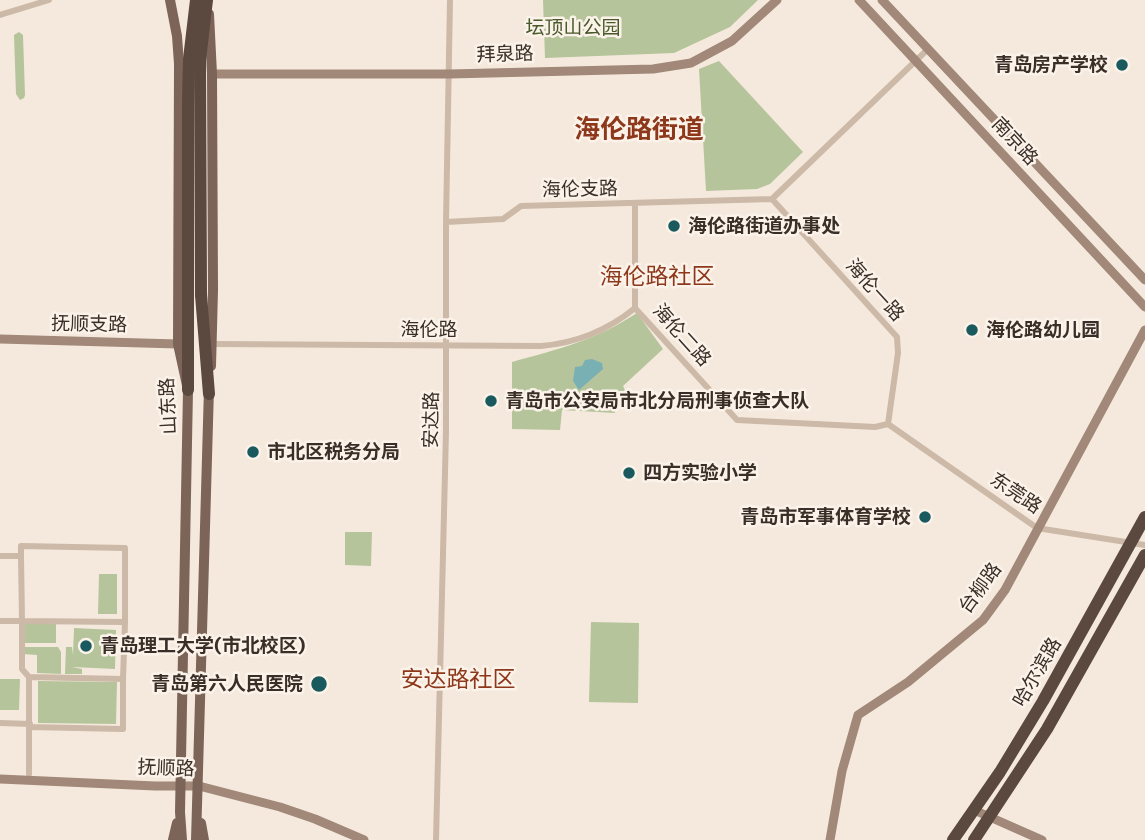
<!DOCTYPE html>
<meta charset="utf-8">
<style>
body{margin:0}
canvas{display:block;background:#f4e9dc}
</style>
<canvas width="1145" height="840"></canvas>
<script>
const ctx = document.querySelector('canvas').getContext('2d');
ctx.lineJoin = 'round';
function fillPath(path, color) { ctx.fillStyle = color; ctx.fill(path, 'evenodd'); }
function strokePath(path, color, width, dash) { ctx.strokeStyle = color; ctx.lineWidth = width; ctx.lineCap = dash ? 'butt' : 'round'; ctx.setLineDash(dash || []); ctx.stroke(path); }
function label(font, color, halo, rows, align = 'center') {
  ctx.font = font + ' Commissioner,"Noto Sans SC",sans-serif'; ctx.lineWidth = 5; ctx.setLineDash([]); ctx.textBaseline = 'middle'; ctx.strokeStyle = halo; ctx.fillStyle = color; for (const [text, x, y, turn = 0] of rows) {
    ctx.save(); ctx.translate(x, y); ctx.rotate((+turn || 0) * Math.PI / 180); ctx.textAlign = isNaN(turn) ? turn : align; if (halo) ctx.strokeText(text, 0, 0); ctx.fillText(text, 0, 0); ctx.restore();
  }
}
const green = new Path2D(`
 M 543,0 L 758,0 L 730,27 L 674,53 L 545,58 Z
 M 19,32 L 23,35 L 25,95 L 24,98 L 20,100 L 16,94 L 14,35 Z
 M 719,61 L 803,152 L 770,184 L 757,189 L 706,191 L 699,69 Z
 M 637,313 L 663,349 L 623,386 L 627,394 L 615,407 L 615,413 L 562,410 L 560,430 L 512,429 L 512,362 C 559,349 596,340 637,313 Z
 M 345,532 L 372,532 L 371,566 L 345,565 Z
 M 99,574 L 117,574 L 117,614 L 98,614 Z
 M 591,622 L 639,623 L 638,703 L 589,702 Z
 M 24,624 L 56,624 L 56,643 L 24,643 Z
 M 74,628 L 116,630 L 115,669 L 72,667 L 82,669 L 82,674 L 65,674 L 66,647 L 72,647 L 73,655 Z
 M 23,647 L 58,647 L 61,652 L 61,674 L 37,673 L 37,655 L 23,654 Z
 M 0,679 L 20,679 L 19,710 L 0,710 Z
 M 38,681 L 117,682 L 116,724 L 38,723 Z`);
const water = new Path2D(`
 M 592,359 L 602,363 L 603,369 L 579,390 L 573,381 L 575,367 L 582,366 L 585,360 Z`);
const street = new Path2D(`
 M 0,15 L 49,0
 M 772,199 L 897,337 L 898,353 L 888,424
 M 635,204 L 635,308 L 737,420 L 875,427 L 888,424
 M 446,222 L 503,219 L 521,206 L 772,199 L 928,49
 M 213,344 L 541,346 C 577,343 608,330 635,308
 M 888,424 L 1037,528 L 1145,545
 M 0,556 L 21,556 L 21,546 L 125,548 L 125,622
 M 0,621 L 22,621 L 21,556
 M 29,677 L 123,679 L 125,622 L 22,621 L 22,669 L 29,677 L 29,774
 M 0,723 L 30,724
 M 30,727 L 123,729 L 123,679
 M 436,840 L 446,431 L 446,222 L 450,0`);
const secondary = new Path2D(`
 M 859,0 L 1145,307
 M 882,0 L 1145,280
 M 212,74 L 450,74 L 653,69 L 691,63 L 732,41 L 777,0
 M 0,339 L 178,344
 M 0,779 L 155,786 L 199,786 L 280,807 L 315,819 L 364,840
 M 974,810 L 1042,840
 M 830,840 L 842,771 L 858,715 L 908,682 L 983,620 L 1005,590 L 1145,330`);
const primary = new Path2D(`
 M 170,0 L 177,36 L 179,64 L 178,344 L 188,390 L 180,812 L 182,840
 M 209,14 L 212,74 L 213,290 L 211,366
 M 201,823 L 204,840
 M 173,840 L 177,823
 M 196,840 L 209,388`);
const highway = new Path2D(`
 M 201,295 L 209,394
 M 188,390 L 188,100 L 189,59 L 196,0
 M 953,840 L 1000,772 L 1043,701 L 1145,517
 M 974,840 L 1047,729 L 1145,555`);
const highwayBridge = new Path2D(`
 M 201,295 L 200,60 L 207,0`);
const markers = [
 [1122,65,7,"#1a595e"],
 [674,226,7,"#1a595e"],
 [972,330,7,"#1a595e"],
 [491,401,7,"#1a595e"],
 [253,452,7,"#1a595e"],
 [629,473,7,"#1a595e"],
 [925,517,7,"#1a595e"],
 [86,646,7,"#1a595e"],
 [319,684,9,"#1a595e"]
];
const parkNames = [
 ["坛顶山公园",573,28]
];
const streetNames = [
 ["拜泉路",505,54,-2],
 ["南京路",1015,141,47],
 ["海伦支路",580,189,-1],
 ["海伦一路",875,290,48],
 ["抚顺支路",89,324,1],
 ["海伦路",429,330],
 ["海伦二路",682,335,48],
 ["山东路",168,406,-93],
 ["安达路",431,420,-89],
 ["东莞路",1016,493,34],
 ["台柳路",980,588,-54],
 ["哈尔滨路",1037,672,-60],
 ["抚顺路",166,768,2]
];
const poiNames = [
 ["青岛房产学校",1108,65,"right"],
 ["海伦路街道办事处",688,226],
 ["海伦路幼儿园",986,330],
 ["青岛市公安局市北分局刑事侦查大队",505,401],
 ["市北区税务分局",267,452],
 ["四方实验小学",643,473],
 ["青岛市军事体育学校",911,517,"right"],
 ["青岛理工大学(市北校区)",100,646],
 ["青岛第六人民医院",303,684,"right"]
];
const quarterNames = [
 ["海伦路社区",657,276],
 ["安达路社区",458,679]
];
const districtNames = [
 ["海伦路街道",639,129]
];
fillPath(green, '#b6c49b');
fillPath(water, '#79b0b3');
strokePath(street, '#cdb9a7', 6);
strokePath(secondary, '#a18878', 9);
strokePath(primary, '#7c6558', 10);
strokePath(highway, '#5b483f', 12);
strokePath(highwayBridge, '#5b483f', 12);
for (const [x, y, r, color] of markers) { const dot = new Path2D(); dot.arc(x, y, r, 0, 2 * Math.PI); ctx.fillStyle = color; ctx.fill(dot); strokePath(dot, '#fbf3e9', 2.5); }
label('19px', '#48592a', '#fbf3e9', parkNames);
label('19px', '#392e28', '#fbf3e9', streetNames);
label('bold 19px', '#392e28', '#fbf3e9', poiNames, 'left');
label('23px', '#8e381b', '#fbf3e9', quarterNames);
label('bold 26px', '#8e381b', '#fbf3e9', districtNames);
</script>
